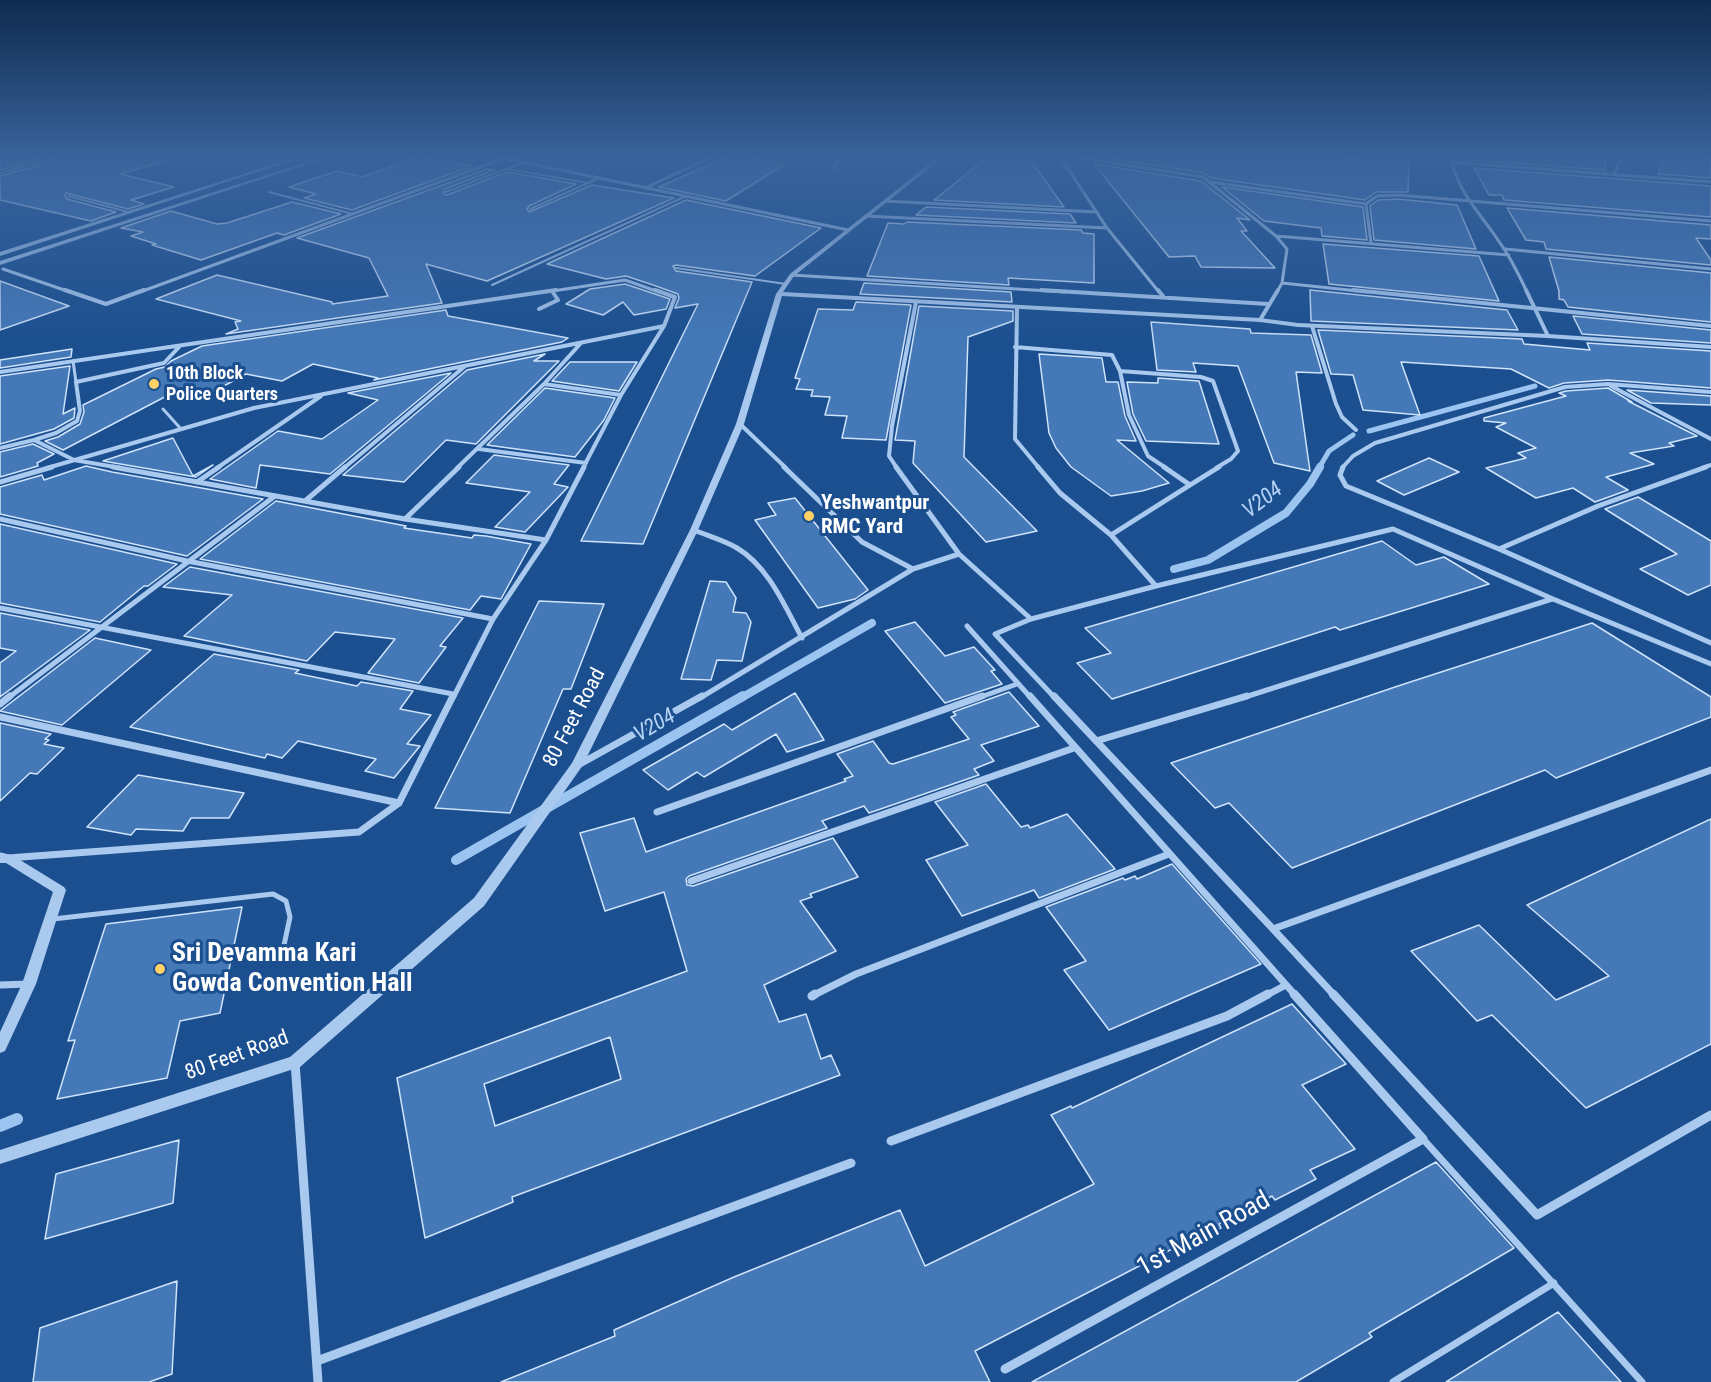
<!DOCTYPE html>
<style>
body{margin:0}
canvas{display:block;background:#1b4f8f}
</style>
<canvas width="1711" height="1382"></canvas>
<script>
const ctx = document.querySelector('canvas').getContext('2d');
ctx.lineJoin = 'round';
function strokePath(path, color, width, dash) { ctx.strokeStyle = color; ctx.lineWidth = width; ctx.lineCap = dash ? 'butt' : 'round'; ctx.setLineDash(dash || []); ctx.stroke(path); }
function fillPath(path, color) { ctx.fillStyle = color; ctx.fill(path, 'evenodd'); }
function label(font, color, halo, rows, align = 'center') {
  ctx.font = font + ' "Roboto Condensed",sans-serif'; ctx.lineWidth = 6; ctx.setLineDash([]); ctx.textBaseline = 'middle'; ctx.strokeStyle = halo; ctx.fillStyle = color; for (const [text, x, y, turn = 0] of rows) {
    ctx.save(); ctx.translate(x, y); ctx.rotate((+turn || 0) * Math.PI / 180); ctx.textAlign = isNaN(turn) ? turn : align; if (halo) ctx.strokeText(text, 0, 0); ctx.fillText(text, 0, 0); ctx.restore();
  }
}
const streamFar3 = new Path2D(`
 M 1369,431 L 1535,386
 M 1319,468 L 1329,451 L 1353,435`);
const streamFar2 = new Path2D(`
 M 1174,569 L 1208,560 L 1286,513 L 1310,484 L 1320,467
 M 741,698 L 872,623`);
const streamFar1 = new Path2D(`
 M 456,860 L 743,696`);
const stream = new Path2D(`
 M 0,1126 L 17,1119`);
const building = new Path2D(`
 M 6,155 L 164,155 L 165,161 L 120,174 L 174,187 L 131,200 L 144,204 L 128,209 L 66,193 L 65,196 L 67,199 L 116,212 L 91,221 L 0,200 L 0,176 L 51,162 L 53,159 L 49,156 L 0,170 L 0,159 Z
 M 731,155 L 785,164 L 726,201 L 659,187 Z
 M 990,155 L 1027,155 L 1064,207 L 934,200 Z
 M 1087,155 L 1337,155 L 1340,158 L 1364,161 L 1369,155 L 1409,155 L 1408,192 L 1376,192 L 1365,200 L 1211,178 L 1204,173 Z
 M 1466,155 L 1605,155 L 1605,170 L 1469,160 Z
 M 1666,155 L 1711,155 L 1711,178 L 1658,174 Z
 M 416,157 L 472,166 L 352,210 L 304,198 L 316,194 L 289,187 L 337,171 L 363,177 Z
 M 1094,164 L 1201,181 L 1250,220 L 1237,218 L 1247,231 L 1241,231 L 1275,268 L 1201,267 L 1195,256 L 1169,257 Z
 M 1474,168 L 1711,186 L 1711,217 L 1504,200 L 1502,195 L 1489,195 Z
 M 487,169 L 494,170 L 445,189 L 443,194 L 447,195 L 507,172 L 576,184 L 529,206 L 527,209 L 529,212 L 592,185 L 674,198 L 487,281 L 426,264 L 442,303 L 226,334 L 238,329 L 235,322 L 241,321 L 156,299 L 217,275 L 332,302 L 332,304 L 388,296 L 369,258 L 297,238 Z
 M 1222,187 L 1363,207 L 1367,240 L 1322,236 L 1321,228 L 1264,221 Z
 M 1398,199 L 1457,205 L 1476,249 L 1374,240 L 1370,206 L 1378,200 Z
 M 686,200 L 821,228 L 755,276 L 676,265 L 673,266 L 676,271 L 752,282 L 643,544 L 581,541 L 698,304 L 675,308 L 679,298 L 678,294 L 656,286 L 626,276 L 606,279 L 547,264 Z
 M 292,202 L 341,214 L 284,235 L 277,233 L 201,260 L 152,245 L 156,244 L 131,236 L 143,232 L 121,228 L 171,211 L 217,224 L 227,223 Z
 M 926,207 L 1070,214 L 1076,223 L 916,215 Z
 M 1507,208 L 1711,225 L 1711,239 L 1696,238 L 1711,260 L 1711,265 L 1546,249 L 1544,242 L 1526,240 Z
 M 907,222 L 1081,230 L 1083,233 L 1094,234 L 1094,283 L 1008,278 L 1009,285 L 867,276 L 888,223 L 904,224 Z
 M 1323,244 L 1479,256 L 1499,301 L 1329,284 Z
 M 1549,257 L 1711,273 L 1711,322 L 1568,307 L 1564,300 L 1559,299 L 1559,291 Z
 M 0,281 L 69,306 L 0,330 Z
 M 864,283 L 1011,292 L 1012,302 L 860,294 Z
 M 625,284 L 670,299 L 666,309 L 634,315 L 623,302 L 603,315 L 566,304 L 590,289 Z
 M 1310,290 L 1507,310 L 1518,330 L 1311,321 Z
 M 856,302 L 911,305 L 886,440 L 842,438 L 847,416 L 825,415 L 830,397 L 811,396 L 813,390 L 796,389 L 800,379 L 795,378 L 818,309 L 853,310 Z
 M 919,306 L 1013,311 L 1013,321 L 968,337 L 964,457 L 1037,531 L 986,542 L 913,463 L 915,441 L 895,440 Z
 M 446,310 L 448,316 L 568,338 L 562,342 L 374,380 L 378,378 L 313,364 L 282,381 L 246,374 L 207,395 L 180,389 L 63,450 L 45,441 L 58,437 L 80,424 L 84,412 L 83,405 L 156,369 L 165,367 L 171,361 L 202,346 Z
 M 1573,316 L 1711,330 L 1711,343 L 1582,334 Z
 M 1151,322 L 1250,329 L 1251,333 L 1311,335 L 1322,373 L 1296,372 L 1310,471 L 1274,463 L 1238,366 L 1193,363 L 1196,372 L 1157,370 Z
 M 1318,330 L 1522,339 L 1524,344 L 1590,350 L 1587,343 L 1711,351 L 1711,388 L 1608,380 L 1564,383 L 1549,388 L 1511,369 L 1401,362 L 1420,415 L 1363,410 L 1353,375 L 1331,374 Z
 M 72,349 L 71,357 L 0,368 L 0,360 Z
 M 545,354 L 534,361 L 559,361 L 476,444 L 446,440 L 404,482 L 343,475 L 467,370 Z
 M 1039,354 L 1102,358 L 1106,382 L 1118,382 L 1125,416 L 1136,441 L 1117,440 L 1169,483 L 1142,491 L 1111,496 L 1071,467 L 1056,448 L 1049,433 Z
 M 570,362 L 637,362 L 619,391 L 552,381 Z
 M 70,366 L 63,414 L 75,408 L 74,418 L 54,429 L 0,444 L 0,376 Z
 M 451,373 L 330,474 L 260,465 L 256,488 L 210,479 L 278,431 L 322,439 L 378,400 L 348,393 Z
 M 1158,378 L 1199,381 L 1219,444 L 1146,441 L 1133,414 L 1127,382 L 1158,383 Z
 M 545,388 L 615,398 L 604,420 L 575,457 L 487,445 Z
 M 1608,388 L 1632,402 L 1628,401 L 1697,436 L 1669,443 L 1674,446 L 1630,453 L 1654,464 L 1606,477 L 1628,490 L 1595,502 L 1573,488 L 1536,498 L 1486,468 L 1526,458 L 1518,453 L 1536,448 L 1496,427 L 1506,423 L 1484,421 L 1484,418 L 1566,396 L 1559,393 L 1566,391 Z
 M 1627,390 L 1711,396 L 1711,405 L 1651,403 Z
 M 173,438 L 193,476 L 213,465 L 196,477 L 103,461 Z
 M 33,444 L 54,454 L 37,463 L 38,466 L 0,477 L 0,452 Z
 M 494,455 L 569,465 L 554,484 L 568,487 L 525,532 L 495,527 L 530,492 L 466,483 Z
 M 1429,458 L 1459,472 L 1404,495 L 1377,481 Z
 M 86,466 L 112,472 L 263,499 L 187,556 L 0,514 L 0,487 L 42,475 L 44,480 Z
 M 1638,497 L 1711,541 L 1711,585 L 1688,595 L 1640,569 L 1677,554 L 1605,509 Z
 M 795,498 L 868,590 L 855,599 L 818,608 L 755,520 L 776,515 L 768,503 Z
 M 276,501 L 406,526 L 404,528 L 472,538 L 474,535 L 486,536 L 531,544 L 501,599 L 481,596 L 470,610 L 200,559 Z
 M 0,524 L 177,564 L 148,586 L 144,586 L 100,622 L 0,603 Z
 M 1382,541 L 1416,565 L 1444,557 L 1489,584 L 1340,630 L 1335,627 L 1112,699 L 1077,663 L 1111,653 L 1085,628 Z
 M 190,567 L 463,618 L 440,646 L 446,647 L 419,683 L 368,673 L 395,639 L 335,632 L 307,661 L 184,636 L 232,595 L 163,587 Z
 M 710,581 L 726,582 L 736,598 L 733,612 L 746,613 L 751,622 L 742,661 L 717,660 L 711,680 L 681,679 Z
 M 539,601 L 604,604 L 571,689 L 563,689 L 510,813 L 435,808 Z
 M 0,613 L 90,630 L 0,697 L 0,663 L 16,651 L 0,648 Z
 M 915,622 L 945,656 L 974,647 L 995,670 L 991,671 L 1002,684 L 945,703 L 885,631 Z
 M 1592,623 L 1711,697 L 1711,717 L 1556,778 L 1545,770 L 1292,868 L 1229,803 L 1215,808 L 1171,763 L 1398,686 Z
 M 95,638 L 151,650 L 62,725 L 0,711 Z
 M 214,654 L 299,670 L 295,673 L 357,686 L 361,682 L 413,691 L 400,709 L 431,715 L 407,744 L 420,746 L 394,778 L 365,771 L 376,759 L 298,741 L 282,758 L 267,754 L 265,758 L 130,727 Z
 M 1009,692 L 1039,726 L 981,745 L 994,761 L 974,769 L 979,775 L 869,813 L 864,806 L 822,821 L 827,828 L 689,876 L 686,879 L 687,885 L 693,886 L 833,838 L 858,877 L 810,894 L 812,897 L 800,901 L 836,951 L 764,985 L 779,1022 L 806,1014 L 821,1059 L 831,1055 L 840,1075 L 512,1197 L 513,1202 L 425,1238 L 397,1078 L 687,971 L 664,892 L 605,911 L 580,833 L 634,818 L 646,852 L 846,781 L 844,779 L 853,776 L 837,754 L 873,741 L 889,763 L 893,764 L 969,739 L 951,717 L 956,715 L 953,712 ZM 610,1037 L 621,1079 L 495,1126 L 484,1084 Z
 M 795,693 L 824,740 L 787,752 L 776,734 L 704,777 L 697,772 L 668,790 L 643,770 L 724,724 L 732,730 Z
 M 0,723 L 51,734 L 45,739 L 49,740 L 44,744 L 64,748 L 37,774 L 30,773 L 0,801 Z
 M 138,775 L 244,793 L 229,818 L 191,818 L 183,831 L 136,829 L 131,835 L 87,827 Z
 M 986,784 L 1021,827 L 1028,825 L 1030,828 L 1067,814 L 1115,869 L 1039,898 L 1034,890 L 962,916 L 926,860 L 968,845 L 935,802 Z
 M 1711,819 L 1711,1044 L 1586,1108 L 1492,1015 L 1477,1021 L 1411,951 L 1479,925 L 1556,1000 L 1609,976 L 1527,905 Z
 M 1172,864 L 1261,964 L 1109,1030 L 1064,970 L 1086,961 L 1046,907 L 1123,878 L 1125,880 L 1135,876 L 1137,879 Z
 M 242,907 L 220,1013 L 180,1021 L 167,1078 L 57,1099 L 75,1040 L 68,1041 L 106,924 Z
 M 1292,1004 L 1346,1064 L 1302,1085 L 1355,1149 L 1310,1170 L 1316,1179 L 1275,1200 L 1272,1196 L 1219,1224 L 1221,1228 L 1175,1251 L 1174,1248 L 975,1351 L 990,1382 L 501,1382 L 615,1336 L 614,1330 L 734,1277 L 900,1210 L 925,1266 L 1094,1184 L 1051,1115 L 1071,1106 L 1072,1108 Z
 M 179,1140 L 173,1203 L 45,1239 L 56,1174 Z
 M 1436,1162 L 1514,1248 L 1369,1333 L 1372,1337 L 1296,1382 L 1032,1382 Z
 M 177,1281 L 172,1374 L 149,1382 L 33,1382 L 40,1328 Z
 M 1558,1312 L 1621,1382 L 1446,1382 Z`);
const serviceFar3 = new Path2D(`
 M 1340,155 L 1364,158 L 1366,155
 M 0,156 L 3,155
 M 511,159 L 523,155
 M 508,169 L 588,183
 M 0,173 L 50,159
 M 269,192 L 353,214
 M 446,192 L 524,162
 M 68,196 L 128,212
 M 530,209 L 599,178
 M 676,268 L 786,284
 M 492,285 L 686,196`);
const serviceFar2 = new Path2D(`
 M 73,361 L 76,382
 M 163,409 L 181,429`);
const serviceFar1 = new Path2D(`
 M 53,919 L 273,894 L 286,901 L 290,917 L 283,950`);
const service = new Path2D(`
 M 1423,1139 L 1642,1382
 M 1393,1382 L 1554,1283`);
const minorFar4 = new Path2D(`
 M 489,155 L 848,230
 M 1059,155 L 1107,228 L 1159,292
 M 1064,155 L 1203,177 L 1276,236 L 1287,249 L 1282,283 L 1277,292
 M 1451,155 C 1455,190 1482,215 1500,243 C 1511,258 1519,275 1527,292
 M 1450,162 L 1711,182
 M 834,168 L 842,155
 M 1614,174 L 1623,155
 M 1210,182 L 1366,204 L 1377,196 L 1398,195 L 1711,221
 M 645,188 L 716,155
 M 885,201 L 1097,212
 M 1366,204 L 1371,243
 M 866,216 L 1107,228
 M 1276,236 L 1509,255
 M 1505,249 L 1711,269
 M 3,269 L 70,292
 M 792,275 L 1065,292
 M 1282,283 L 1368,292
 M 140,292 L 505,158
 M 546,292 L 625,280 L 659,292`);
const minorFar3 = new Path2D(`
 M 65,290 L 106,304 L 144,290
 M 1041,290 L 1268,304
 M 1158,290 L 1163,296
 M 1353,290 L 1711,326
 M 1526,290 L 1548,336
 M 1017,308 L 1015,439 L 1039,468
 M 539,309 L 558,300 L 552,291
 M 1260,320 L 1278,290
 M 1312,326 L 1336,404 L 1342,417 L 1356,430
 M 1015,347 L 1112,355 L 1120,371 L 1129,415 L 1148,456 L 1166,468
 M 1120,371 L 1201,377 L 1213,381 L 1238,451 L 1231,459 L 1216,468
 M 0,372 L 556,290
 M 544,384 L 621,395
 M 1611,386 L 1711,439
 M 740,424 L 786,468
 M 34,440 L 56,433 L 77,421 L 80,411 L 76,382 L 164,363 L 180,346
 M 0,448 L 34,440 L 74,460 L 121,468
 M 479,449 L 586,463
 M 47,468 L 254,408 L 664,326
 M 217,468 L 321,396
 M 344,468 L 464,367
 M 457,468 L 544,384 L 581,343
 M 583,468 L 621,395 L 664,326 L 675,297 L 655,290
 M 897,468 L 889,456 L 892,426 L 916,302
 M 1342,468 L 1353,456 L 1375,443 L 1565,387 L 1608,384 L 1711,392
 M 1702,468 L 1711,465`);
const minorFar2 = new Path2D(`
 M 113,467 L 405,519 L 546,540
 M 784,467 L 862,542 L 913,569 L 959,554
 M 896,467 L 959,554 L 1031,619
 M 1038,467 L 1060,493 L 1111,535 L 1156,586
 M 1343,467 L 1340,475 L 1346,486 L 1499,549 L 1711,643
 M 0,482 L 52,467
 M 197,482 L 219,467
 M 1190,485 L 1219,467
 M 305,501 L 345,467
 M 0,519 L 187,561 L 493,619
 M 405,519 L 459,467
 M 694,530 C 708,536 724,540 737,548 C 769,567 785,607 802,638
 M 1111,535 L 1190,485 L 1164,467
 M 1499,549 L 1598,506 L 1706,467
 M 0,608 L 453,694
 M 967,626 L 1031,698
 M 8,698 L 275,496
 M 453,698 L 493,619 L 546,540 L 584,467
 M 700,698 L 913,569
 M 978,698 L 1017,684
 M 1055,698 L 995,634 L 1031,619 L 1156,586 L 1393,529 L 1553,599 L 1711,664
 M 1242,698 L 1552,599`);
const minorFar1 = new Path2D(`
 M 1030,696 L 1296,996
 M 1054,696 L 1273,929 L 1711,770
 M 0,704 L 10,696
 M 0,717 L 399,803
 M 1096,741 L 1247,696
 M 580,764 L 702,696
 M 657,812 L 982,696
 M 0,856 L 8,858 L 359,832 L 399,803 L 453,696
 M 691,881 L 1074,748
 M 1273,929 L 1335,996
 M 0,985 L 29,984
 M 812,996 L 856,974 L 1169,854
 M 1265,996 L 1286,985`);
const minor = new Path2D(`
 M 1333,994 L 1537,1215 L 1711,1115
 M 812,996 L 815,994
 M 295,1062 L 318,1382
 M 891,1141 L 1227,1016 L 1268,994
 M 317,1361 L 851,1163
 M 1005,1369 L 1423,1139 L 1294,994`);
const tertiary = new Path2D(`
 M 303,155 L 309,155 L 0,256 L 0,252 Z
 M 329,155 L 335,155 L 0,265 L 0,261 Z
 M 941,155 L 946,155 L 794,276 L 783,292 L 1260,318 L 1298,323 L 1548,334 L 1711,345 L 1711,349 L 1548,338 L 1298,327 L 1260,322 L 782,296 L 744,424 L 698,530 L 583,765 L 484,906 L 300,1067 L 0,1164 L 0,1150 L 290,1057 L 474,898 L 572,763 L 690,530 L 736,424 L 776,294 L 790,274 Z
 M 0,853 L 12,855 L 64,887 L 66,890 L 36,984 L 5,1051 L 0,1053 L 0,1032 L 22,984 L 53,892 L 6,863 L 0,863 Z`);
const markers = [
 [154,384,6,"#ffd166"],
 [809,516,6,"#ffd166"],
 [160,969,6,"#ffd166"]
];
const farPoinames = [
 ["10th Block",166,374],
 ["Police Quarters",166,395]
];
const poiNames = [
 ["Yeshwantpur",821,504],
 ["RMC Yard",821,528]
];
const streetNames = [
 ["80 Feet Road",575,718,-62],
 ["80 Feet Road",237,1056,-20]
];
const waterNames = [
 ["V204",1263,501,-37],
 ["V204",655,726,-30]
];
const nearPoinames = [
 ["Sri Devamma Kari",172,954],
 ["Gowda Convention Hall",172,984]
];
const nearStreetnames = [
 ["1st Main Road",1204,1235,-29]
];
strokePath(streamFar3, '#9cc4f0', 5);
strokePath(streamFar2, '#9cc4f0', 8);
strokePath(streamFar1, '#9cc4f0', 10);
strokePath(stream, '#9cc4f0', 12);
fillPath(building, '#4478b7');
strokePath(building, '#cfe3fa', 1.5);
strokePath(serviceFar3, '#a9c9ee', 2);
strokePath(serviceFar2, '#a9c9ee', 3);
strokePath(serviceFar1, '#a9c9ee', 5);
strokePath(service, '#a9c9ee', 7);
strokePath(minorFar4, '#a9c9ee', 3);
strokePath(minorFar3, '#a9c9ee', 4);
strokePath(minorFar2, '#a9c9ee', 5);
strokePath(minorFar1, '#a9c9ee', 7);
strokePath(minor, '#a9c9ee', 9);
fillPath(tertiary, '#a9c9ee');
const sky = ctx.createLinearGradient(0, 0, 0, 348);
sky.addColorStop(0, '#0f2b4f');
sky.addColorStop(0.45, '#39639b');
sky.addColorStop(1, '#39639b00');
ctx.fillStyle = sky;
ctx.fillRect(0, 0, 1711, 348);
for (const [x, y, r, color] of markers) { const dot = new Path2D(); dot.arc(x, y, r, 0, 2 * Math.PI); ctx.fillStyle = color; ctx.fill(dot); strokePath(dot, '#1b4f8f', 2); }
label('bold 18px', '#fff', '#1b4f8f', farPoinames, 'left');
label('bold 21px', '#fff', '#1b4f8f', poiNames, 'left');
label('21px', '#fff', '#1b4f8f', streetNames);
label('italic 22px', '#b5d3f5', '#1b4f8f', waterNames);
label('bold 26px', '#fff', '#1b4f8f', nearPoinames, 'left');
label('26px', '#fff', '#1b4f8f', nearStreetnames);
</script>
